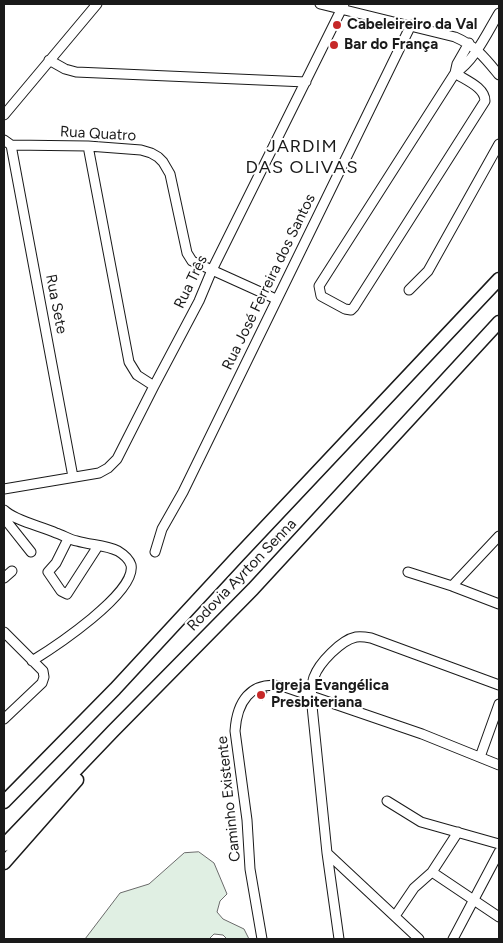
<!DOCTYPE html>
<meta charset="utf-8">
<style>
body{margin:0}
#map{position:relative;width:503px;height:943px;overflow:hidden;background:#fff;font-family:Figtree,sans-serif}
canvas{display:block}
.frame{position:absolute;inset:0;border:5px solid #1a1a1a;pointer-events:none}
</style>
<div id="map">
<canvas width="503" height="943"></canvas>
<div class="frame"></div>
</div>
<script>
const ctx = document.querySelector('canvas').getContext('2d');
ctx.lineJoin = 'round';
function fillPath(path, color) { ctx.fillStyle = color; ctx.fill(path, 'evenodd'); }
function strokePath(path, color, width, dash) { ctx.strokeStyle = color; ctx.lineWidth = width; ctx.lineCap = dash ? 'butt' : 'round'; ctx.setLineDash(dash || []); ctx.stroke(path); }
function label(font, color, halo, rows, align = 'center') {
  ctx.font = font + ' Figtree,sans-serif'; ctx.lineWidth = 4; ctx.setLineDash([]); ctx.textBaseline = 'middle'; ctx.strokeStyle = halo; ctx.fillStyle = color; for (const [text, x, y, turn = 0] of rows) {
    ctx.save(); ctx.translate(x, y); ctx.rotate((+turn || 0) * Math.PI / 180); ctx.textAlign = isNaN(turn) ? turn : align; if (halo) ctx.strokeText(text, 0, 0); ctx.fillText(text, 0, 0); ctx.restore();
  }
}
const green = new Path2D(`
 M 199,852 L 214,863 L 227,894 L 220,901 L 217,912 L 223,919 L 244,929 L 249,939 L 227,939 L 223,935 L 214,934 L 209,939 L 85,939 L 120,893 L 149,884 L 184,853 Z`);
const building = new Path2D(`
 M 261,691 L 267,692 L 263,700 L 257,698 L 259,692 Z`);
const minor = new Path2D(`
 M 320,4 L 455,37 C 476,46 485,58 499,75
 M 49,60 L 65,69 L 76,72 L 306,82
 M 455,73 C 465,80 485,87 485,101 L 354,307 L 351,310 L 345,309 L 321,296 L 319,286 L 455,73 C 474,62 488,31 499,13
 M 455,73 L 457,64 L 469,43
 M 4,115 L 97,4
 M 4,140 L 11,145 L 73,477
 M 11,145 L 88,146 L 141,150 L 151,153 L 158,157 L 163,162 L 170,174 L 187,253 L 192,261 L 276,299
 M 88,146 L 129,362 L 137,375 L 154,386
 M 409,290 L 428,271 L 499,144
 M 4,489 L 99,473 L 108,468 L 117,459 L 154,386 L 199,301 L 212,270 L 344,4
 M 4,510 C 15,521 41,526 56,533 C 63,535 70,540 77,541 C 90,545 106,545 118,551 C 123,554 129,559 131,565 C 137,593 53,648 32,661
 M 5,512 L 4,518 L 31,552
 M 68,539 L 56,563 L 48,572 L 61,591 L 67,594 L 98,546
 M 155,552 L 162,529 L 183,492 L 411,25
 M 408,572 L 452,586 L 499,604
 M 4,578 L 12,571
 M 452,586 L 499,536
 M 4,632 L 43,671 L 44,677 L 42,683 L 4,719
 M 480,757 L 499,704
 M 387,801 L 421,822 L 499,844
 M 327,853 L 419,939
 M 432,872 L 499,917
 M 395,916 L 414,888 L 432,872 L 458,832
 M 262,939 L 250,869 L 247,820 L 235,731 C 237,702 250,681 282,686 L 422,734 L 499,765
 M 339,939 L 327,853 L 311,696 C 312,690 312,682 314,677 C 319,663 341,640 356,637 C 361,636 366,637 371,638 L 499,685
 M 453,939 L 499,852`);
const highway = new Path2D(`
 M 4,802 L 115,689 L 238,556 L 499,279
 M 4,845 L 113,731 L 253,589 L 499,322
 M 4,863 L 77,780`);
const markers = [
 [337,25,5,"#c62828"],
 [334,45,5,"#c62828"],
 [261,695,5,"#c62828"]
];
const poiNames = [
 ["Cabeleireiro da Val",347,25],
 ["Bar do França",344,45],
 ["Igreja Evangélica",271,686],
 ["Presbiteriana",271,703]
];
const streetNames = [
 ["Rua Quatro",98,134,3],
 ["Rua Três",191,282,-64],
 ["Rua José Ferreira dos Santos",269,282,-64],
 ["Rua Sete",56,304,79],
 ["Rodovia Ayrton Senna",242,575,-46],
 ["Caminho Existente",229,799,-96]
];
const quarterNames = [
 ["JARDIM",302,147],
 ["DAS OLIVAS",302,168]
];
fillPath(green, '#e0efe3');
strokePath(green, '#6a6a6a', 1);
fillPath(building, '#e6e6e6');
strokePath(building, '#1a1a1a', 1);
strokePath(minor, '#1a1a1a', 11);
strokePath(highway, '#1a1a1a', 15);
strokePath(minor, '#fff', 9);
strokePath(highway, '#fff', 12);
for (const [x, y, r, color] of markers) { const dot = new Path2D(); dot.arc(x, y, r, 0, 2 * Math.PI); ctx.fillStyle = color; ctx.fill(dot); strokePath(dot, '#fff', 2); }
label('bold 15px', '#1a1a1a', '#fff', poiNames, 'left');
label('15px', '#1a1a1a', '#fff', streetNames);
ctx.letterSpacing = '1px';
label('18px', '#1a1a1a', '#fff', quarterNames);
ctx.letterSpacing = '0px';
</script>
